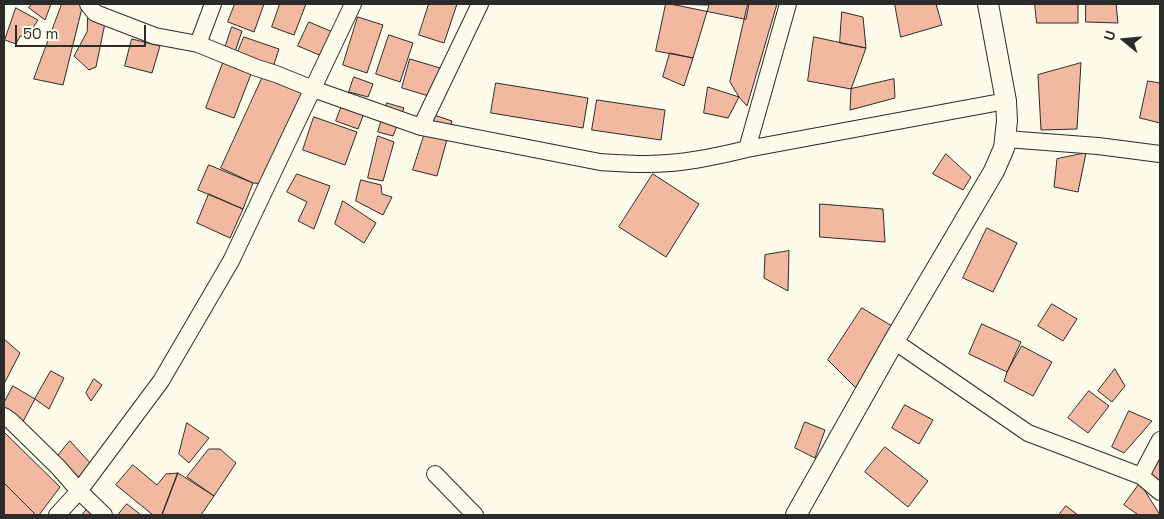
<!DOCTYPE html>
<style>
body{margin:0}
#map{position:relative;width:1164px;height:519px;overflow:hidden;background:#fdfbea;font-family:"Space Grotesk",sans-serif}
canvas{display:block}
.frame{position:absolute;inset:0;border:5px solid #2b2b2b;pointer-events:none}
.north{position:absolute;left:1099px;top:15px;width:50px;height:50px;-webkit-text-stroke:4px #fdfbea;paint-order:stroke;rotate:287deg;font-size:14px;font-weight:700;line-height:20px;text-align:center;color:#2b2b2b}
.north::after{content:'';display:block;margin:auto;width:18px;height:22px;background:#2b2b2b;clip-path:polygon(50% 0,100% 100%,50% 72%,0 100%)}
.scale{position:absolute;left:15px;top:25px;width:131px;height:22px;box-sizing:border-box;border:2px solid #2b2b2b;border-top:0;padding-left:6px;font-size:15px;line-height:18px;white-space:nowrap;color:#2b2b2b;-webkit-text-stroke:4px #fdfbea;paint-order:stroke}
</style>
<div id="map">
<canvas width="1164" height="519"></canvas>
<div class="frame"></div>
<div class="north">U</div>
<div class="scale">50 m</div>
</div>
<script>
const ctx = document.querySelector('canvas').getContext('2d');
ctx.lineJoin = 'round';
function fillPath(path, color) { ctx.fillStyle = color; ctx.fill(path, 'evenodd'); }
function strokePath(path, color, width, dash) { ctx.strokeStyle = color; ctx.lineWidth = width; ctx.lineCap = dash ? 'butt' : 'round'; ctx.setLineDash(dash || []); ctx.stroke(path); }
const building = new Path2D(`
 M 32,4 L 51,4 L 45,20 L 29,8 Z
 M 62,4 L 83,4 L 63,85 L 34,79 Z
 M 235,4 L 264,4 L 254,32 L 228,22 Z
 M 280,4 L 306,4 L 294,35 L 272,27 Z
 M 429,4 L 457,4 L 444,43 L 419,35 Z
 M 666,4 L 709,5 L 693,58 L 656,51 Z
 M 671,4 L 749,4 L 746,19 Z
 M 748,4 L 777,4 L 747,106 L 739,97 L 730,82 Z
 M 895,4 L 936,4 L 942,25 L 901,37 Z
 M 1035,4 L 1078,4 L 1078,23 L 1037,23 Z
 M 1086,4 L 1116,4 L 1118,23 L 1086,22 Z
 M 16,8 L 38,20 L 27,37 L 20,36 L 16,44 L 5,40 Z
 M 842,12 L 863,17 L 866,48 L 840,43 Z
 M 88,16 L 105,23 L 96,67 L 89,70 L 74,56 L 87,32 Z
 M 358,17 L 383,25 L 367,73 L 343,65 Z
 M 309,22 L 335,33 L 324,57 L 298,46 Z
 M 232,27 L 242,31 L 234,55 L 224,51 Z
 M 389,35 L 413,43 L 400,82 L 376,74 Z
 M 244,37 L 279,49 L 272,70 L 236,57 Z
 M 814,37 L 866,48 L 851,89 L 808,81 Z
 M 132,39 L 160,46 L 152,73 L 125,66 Z
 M 670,53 L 693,58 L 684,86 L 663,77 Z
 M 410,59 L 440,68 L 432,97 L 402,88 Z
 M 223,63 L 251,74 L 234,118 L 206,108 Z
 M 1081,63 L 1077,129 L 1041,130 L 1038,75 Z
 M 265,72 L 309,93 L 267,184 L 253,183 L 221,168 Z
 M 354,77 L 373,84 L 368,97 L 349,92 Z
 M 894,79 L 895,98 L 850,110 L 851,89 Z
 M 1148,81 L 1160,83 L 1160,123 L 1140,118 Z
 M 496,83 L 588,98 L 583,128 L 491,113 Z
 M 708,87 L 739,97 L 728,118 L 704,113 Z
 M 597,100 L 665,110 L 661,140 L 592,130 Z
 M 343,103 L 365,111 L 358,129 L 336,121 Z
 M 387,103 L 404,108 L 393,136 L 378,132 Z
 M 431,114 L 452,121 L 437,176 L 413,170 Z
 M 314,117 L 357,132 L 345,165 L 303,150 Z
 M 378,136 L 394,142 L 383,181 L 368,178 Z
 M 1086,153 L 1078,192 L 1054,187 L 1057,159 Z
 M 946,154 L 971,177 L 963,190 L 933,174 Z
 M 209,165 L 253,183 L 243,209 L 198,190 Z
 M 297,174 L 330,186 L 314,229 L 298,221 L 307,202 L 287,192 Z
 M 653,174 L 699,204 L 666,257 L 619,227 Z
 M 361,180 L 381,185 L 382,194 L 392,197 L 383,215 L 356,201 Z
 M 209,194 L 243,209 L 230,238 L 197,223 Z
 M 343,201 L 376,223 L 364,243 L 335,224 Z
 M 820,204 L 883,209 L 885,242 L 820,237 Z
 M 987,228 L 1017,243 L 993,292 L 963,278 Z
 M 789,251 L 788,291 L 764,278 L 765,255 Z
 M 1052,304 L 1077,319 L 1063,341 L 1038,326 Z
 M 862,308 L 892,326 L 856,388 L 828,360 Z
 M 982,324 L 1021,342 L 1007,372 L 969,354 Z
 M 4,339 L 20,353 L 4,384 Z
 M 1022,346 L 1052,362 L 1033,396 L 1004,381 L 1007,372 Z
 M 1115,369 L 1125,386 L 1112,402 L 1098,391 Z
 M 51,371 L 64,378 L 49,409 L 35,399 Z
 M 94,379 L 102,385 L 91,401 L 86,393 Z
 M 13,386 L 35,399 L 19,429 L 4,412 L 4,403 Z
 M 1089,391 L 1109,406 L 1088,433 L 1068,418 Z
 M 905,405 L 933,420 L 919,444 L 892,428 Z
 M 1129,411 L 1152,421 L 1124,453 L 1112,447 Z
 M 805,422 L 825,430 L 815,458 L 795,448 Z
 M 187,423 L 209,438 L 189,463 L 179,454 Z
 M 4,432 L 60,487 L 39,515 L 36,515 L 4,483 Z
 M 70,441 L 92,465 L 80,479 L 56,458 Z
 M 885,447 L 928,481 L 908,507 L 865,472 Z
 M 209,449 L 220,449 L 236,463 L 214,496 L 187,477 Z
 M 1160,454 L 1160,488 L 1144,475 Z
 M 133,465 L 157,485 L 166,474 L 178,473 L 162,515 L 153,515 L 116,485 Z
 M 178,473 L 214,496 L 201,515 L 162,515 Z
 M 4,483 L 36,515 L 4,515 Z
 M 1140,483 L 1160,515 L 1136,515 L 1137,514 L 1124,505 Z
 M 127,504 L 141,515 L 118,515 Z
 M 1066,506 L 1078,515 L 1059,515 Z
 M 89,507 L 94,515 L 82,515 Z`);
const minor = new Path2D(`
 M 88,4 L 95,13 L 155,36 L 198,44 L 257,68 L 276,74 L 313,89 L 421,127 L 600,162 C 616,163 631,164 647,164 C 681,164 714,157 747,149 L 1006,101
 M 198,44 L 213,4
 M 421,127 L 480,4
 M 1006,139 L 1098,146 L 1160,154
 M 747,149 L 788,4
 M 894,341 L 1028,433 L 1141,476 L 1160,492
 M 4,416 L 11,421 L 58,467 L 79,491 L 104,515
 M 435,474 L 475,515
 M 1141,476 L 1160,440
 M 57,515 L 79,491 L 161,381 L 231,261 L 353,4`);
const tertiary = new Path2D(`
 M 796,515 L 894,341 L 994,171 L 1004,148 L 1007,121 L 1006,101 L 988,4`);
fillPath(building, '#f2b8a0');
strokePath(building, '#2b2b2b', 1);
strokePath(minor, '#2b2b2b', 18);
strokePath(tertiary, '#2b2b2b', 22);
strokePath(minor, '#fdfbea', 16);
strokePath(tertiary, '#fdfbea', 20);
</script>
